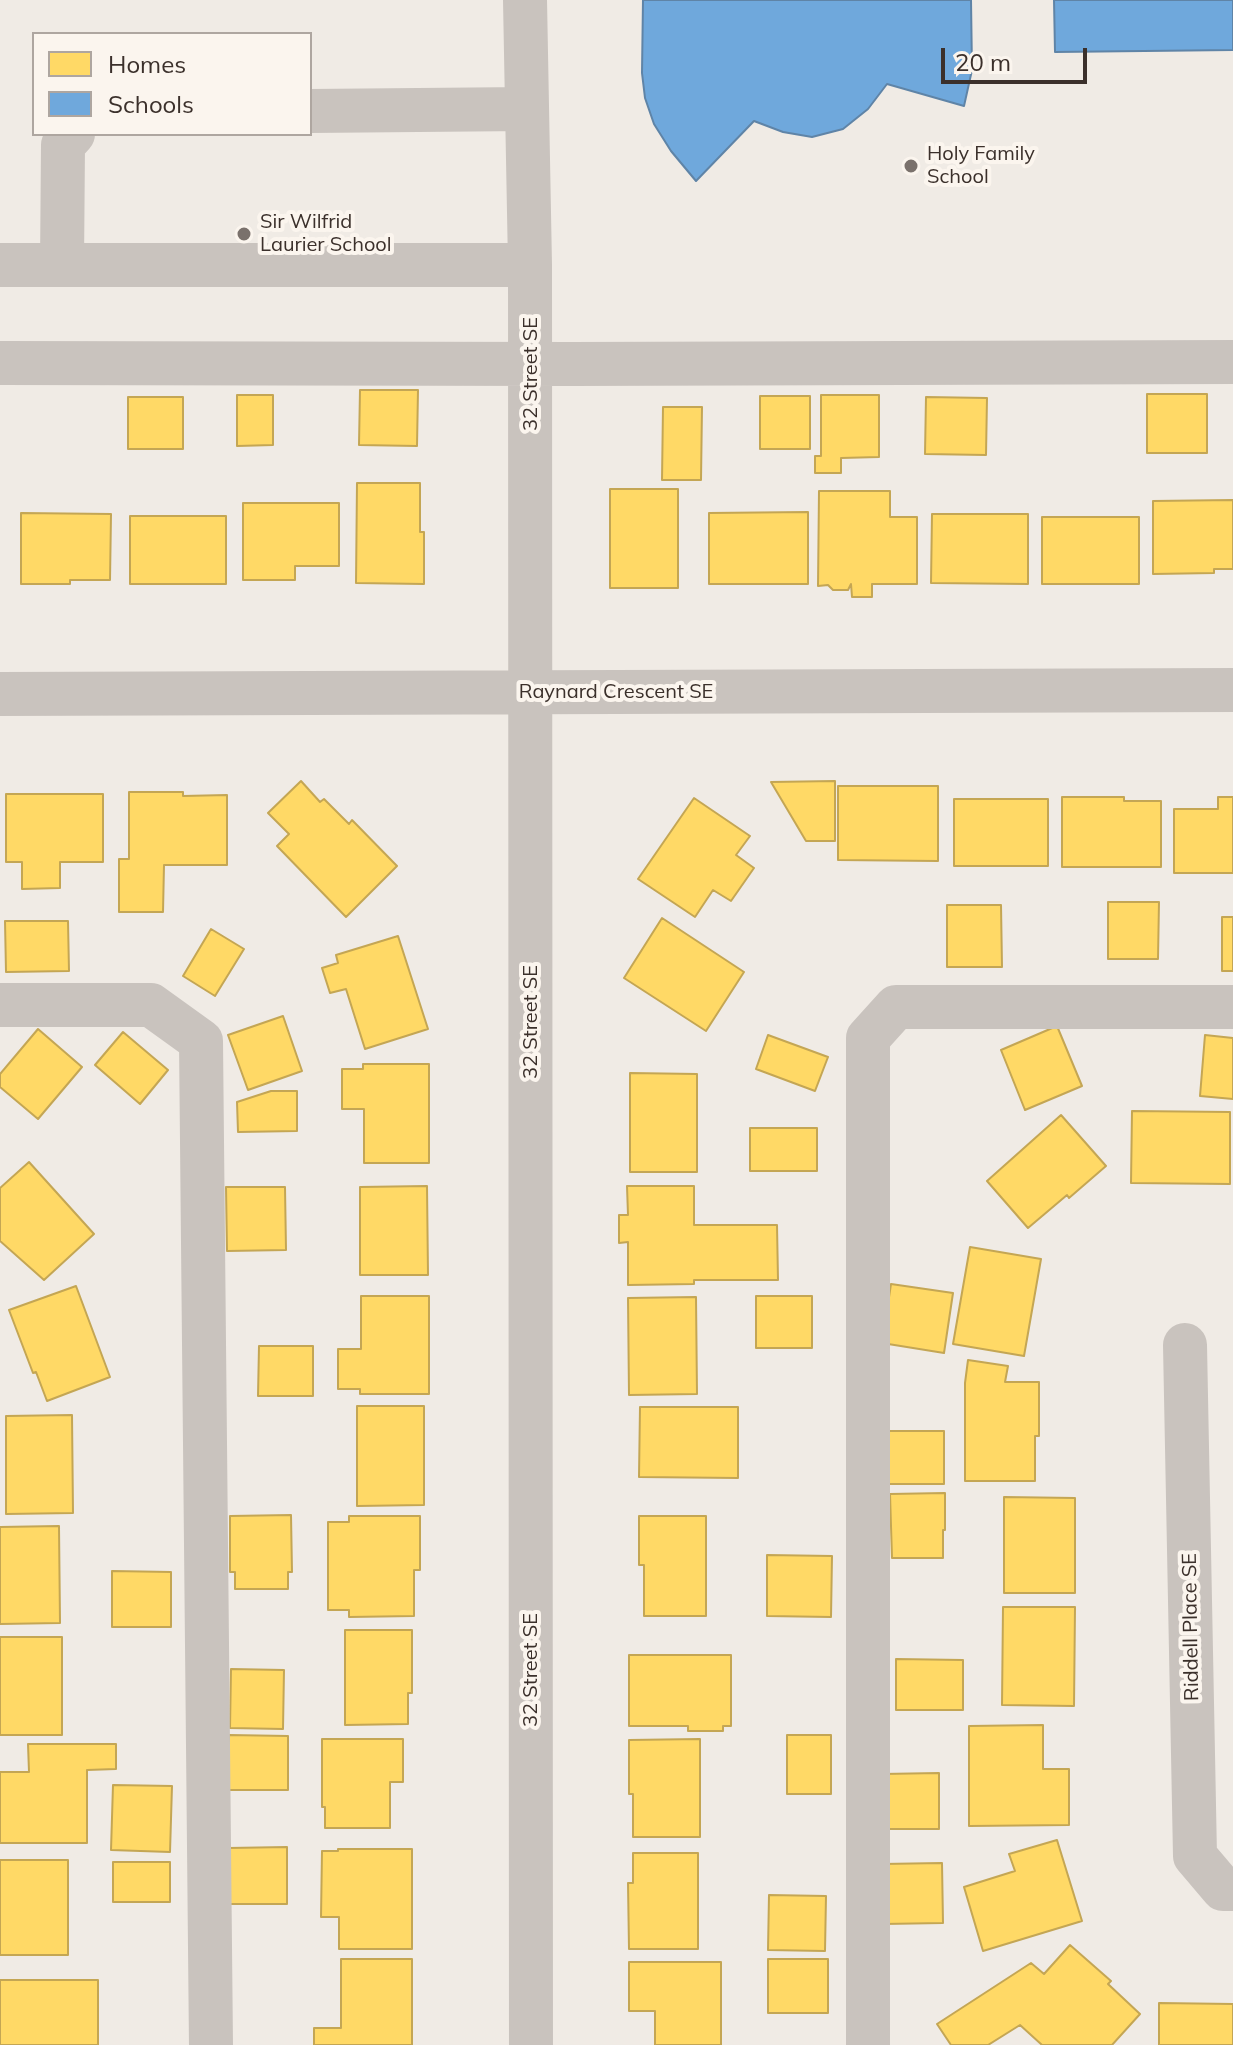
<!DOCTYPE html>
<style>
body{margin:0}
#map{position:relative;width:1233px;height:2045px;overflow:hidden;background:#f0ebe5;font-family:Mulish,sans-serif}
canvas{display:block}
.legend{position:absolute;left:32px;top:32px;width:280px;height:104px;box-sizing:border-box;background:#fbf5ee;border:2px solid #aea6a0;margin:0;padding:10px 14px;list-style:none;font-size:24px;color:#3b302b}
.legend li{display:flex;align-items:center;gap:16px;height:40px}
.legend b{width:40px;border:2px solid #aea6a0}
.scale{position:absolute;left:941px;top:48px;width:146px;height:36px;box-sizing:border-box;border:4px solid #3b302b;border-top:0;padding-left:10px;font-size:24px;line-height:28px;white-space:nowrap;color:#3b302b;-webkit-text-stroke:6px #fbf5ee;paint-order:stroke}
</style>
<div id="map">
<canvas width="1233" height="2045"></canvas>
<ul class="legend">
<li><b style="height:22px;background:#ffd966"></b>Homes</li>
<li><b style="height:22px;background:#6fa8dc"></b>Schools</li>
</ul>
<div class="scale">20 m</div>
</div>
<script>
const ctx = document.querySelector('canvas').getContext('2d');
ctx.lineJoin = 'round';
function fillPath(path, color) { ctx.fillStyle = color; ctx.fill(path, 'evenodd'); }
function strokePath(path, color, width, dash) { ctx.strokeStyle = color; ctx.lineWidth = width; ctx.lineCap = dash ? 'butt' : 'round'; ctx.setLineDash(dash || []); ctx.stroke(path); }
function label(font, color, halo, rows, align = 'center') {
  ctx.font = font + ' Mulish,sans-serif'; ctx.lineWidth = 8; ctx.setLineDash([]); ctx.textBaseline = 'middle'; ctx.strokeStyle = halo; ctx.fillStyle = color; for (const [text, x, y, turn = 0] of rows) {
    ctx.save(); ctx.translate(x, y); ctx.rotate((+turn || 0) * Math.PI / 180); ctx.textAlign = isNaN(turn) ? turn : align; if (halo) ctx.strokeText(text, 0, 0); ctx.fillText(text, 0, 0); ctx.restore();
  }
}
const homes = new Path2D(`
 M 360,390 L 418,390 L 417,446 L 359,445 Z
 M 1147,394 L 1207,394 L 1207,453 L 1147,453 Z
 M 237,395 L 273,395 L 273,445 L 237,446 Z
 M 821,395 L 879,395 L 879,457 L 841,458 L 841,473 L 815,473 L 815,456 L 821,456 Z
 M 760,396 L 810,396 L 810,449 L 760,449 Z
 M 128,397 L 183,397 L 183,449 L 128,449 Z
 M 926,397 L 987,398 L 986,455 L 925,454 Z
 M 663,407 L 702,407 L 701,480 L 662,480 Z
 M 357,483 L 420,483 L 420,532 L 424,532 L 424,584 L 356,583 Z
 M 610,489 L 678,489 L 678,588 L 610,588 Z
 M 819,491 L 890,491 L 890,517 L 917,517 L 917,584 L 872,584 L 872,597 L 852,597 L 851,584 L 848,590 L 833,590 L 828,585 L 818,586 Z
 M 1233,500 L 1233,569 L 1214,569 L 1214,573 L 1153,574 L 1153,501 Z
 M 243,503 L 339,503 L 339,566 L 295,566 L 295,580 L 243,580 Z
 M 808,512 L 808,584 L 709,584 L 709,513 Z
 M 21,513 L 111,514 L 110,580 L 70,580 L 70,584 L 21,584 Z
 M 932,514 L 1028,514 L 1028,584 L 931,583 Z
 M 130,516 L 226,516 L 226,584 L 130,584 Z
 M 1042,517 L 1139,517 L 1139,584 L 1042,584 Z
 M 301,781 L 320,802 L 324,799 L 349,824 L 352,820 L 397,866 L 346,917 L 277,846 L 289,834 L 268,813 Z
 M 835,781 L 835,841 L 806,841 L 771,782 Z
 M 838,786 L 938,786 L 938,861 L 838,860 Z
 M 129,792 L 183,792 L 183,796 L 227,795 L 227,865 L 164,865 L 163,912 L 119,912 L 119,859 L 129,859 Z
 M 6,794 L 103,794 L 103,862 L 60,862 L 60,888 L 22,889 L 22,862 L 6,862 Z
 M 1062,797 L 1124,797 L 1124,801 L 1161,801 L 1161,867 L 1062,867 Z
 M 1218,797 L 1233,797 L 1233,873 L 1174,873 L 1174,809 L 1218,809 Z
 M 694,798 L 750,836 L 736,855 L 754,868 L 731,901 L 713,890 L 695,917 L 638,879 Z
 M 954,799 L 1048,799 L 1048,866 L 954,866 Z
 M 1108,902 L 1159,902 L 1158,959 L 1108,959 Z
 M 947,905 L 1001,905 L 1002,967 L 947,967 Z
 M 1222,917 L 1233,917 L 1233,971 L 1222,971 Z
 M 662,918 L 744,972 L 706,1031 L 624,978 Z
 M 5,921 L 68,921 L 69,971 L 6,972 Z
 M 211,929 L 244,949 L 215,996 L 183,976 Z
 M 398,936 L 428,1029 L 365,1049 L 346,989 L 330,993 L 322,968 L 338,963 L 336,955 Z
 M 283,1016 L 302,1071 L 248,1090 L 228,1035 Z
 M 1057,1026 L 1082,1086 L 1025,1110 L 1001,1050 Z
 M 38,1029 L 82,1067 L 38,1119 L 0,1087 L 0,1074 Z
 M 123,1032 L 168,1070 L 140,1104 L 95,1065 Z
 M 768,1035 L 828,1057 L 815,1091 L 756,1069 Z
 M 1205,1035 L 1233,1038 L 1233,1099 L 1200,1096 Z
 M 363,1064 L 429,1064 L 429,1163 L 364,1163 L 364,1109 L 342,1109 L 342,1069 L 363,1069 Z
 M 630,1073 L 697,1074 L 697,1172 L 630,1172 Z
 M 271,1091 L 297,1091 L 297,1131 L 238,1132 L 237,1102 Z
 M 1132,1111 L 1230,1112 L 1230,1184 L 1131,1183 Z
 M 1061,1115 L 1106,1166 L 1069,1198 L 1067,1195 L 1028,1228 L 987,1181 Z
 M 750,1128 L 817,1128 L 817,1171 L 750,1171 Z
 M 29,1162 L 94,1234 L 44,1280 L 0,1241 L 0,1188 Z
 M 427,1186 L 428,1275 L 360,1275 L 360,1187 Z
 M 627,1186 L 694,1186 L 694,1225 L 777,1225 L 778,1280 L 694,1280 L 694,1284 L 628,1285 L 628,1242 L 619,1243 L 619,1215 L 628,1215 Z
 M 226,1187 L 285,1187 L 286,1250 L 227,1251 Z
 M 970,1247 L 1041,1259 L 1024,1356 L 953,1344 Z
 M 891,1284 L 953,1293 L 944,1353 L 882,1343 Z
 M 76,1286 L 110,1377 L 47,1401 L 36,1372 L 33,1373 L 9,1310 Z
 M 361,1296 L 429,1296 L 429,1394 L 360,1394 L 360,1389 L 338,1389 L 338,1349 L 361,1349 Z
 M 756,1296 L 812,1296 L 812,1348 L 756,1348 Z
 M 696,1297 L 697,1394 L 629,1395 L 628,1298 Z
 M 259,1346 L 313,1346 L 313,1396 L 258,1396 Z
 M 968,1360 L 1008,1366 L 1005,1382 L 1039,1382 L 1039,1436 L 1035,1436 L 1035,1481 L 965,1481 L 965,1383 Z
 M 357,1406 L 424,1406 L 424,1505 L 357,1506 Z
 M 640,1407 L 738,1407 L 738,1478 L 639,1477 Z
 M 72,1415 L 73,1513 L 6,1514 L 6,1416 Z
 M 887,1431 L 944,1431 L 944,1484 L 887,1484 Z
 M 945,1493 L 945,1530 L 943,1530 L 943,1558 L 892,1558 L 890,1494 Z
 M 1004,1497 L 1075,1498 L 1075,1593 L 1004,1593 Z
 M 291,1515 L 292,1572 L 288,1572 L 288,1589 L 235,1589 L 235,1572 L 230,1572 L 230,1516 Z
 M 349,1516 L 420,1516 L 420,1570 L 414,1570 L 414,1616 L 349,1617 L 349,1610 L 328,1610 L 328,1522 L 349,1522 Z
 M 639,1516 L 706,1516 L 706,1616 L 644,1616 L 644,1565 L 639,1565 Z
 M 59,1526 L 60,1623 L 0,1624 L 0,1527 Z
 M 767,1555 L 832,1556 L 831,1617 L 767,1616 Z
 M 112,1571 L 171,1572 L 171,1627 L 112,1627 Z
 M 1003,1607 L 1075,1607 L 1074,1706 L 1002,1705 Z
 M 345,1630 L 412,1630 L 412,1693 L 408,1693 L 408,1724 L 345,1725 Z
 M 0,1637 L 62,1637 L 62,1735 L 0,1735 Z
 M 629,1655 L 731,1655 L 731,1726 L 723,1726 L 723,1731 L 688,1731 L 688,1726 L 629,1726 Z
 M 896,1659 L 963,1660 L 963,1710 L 896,1710 Z
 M 231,1669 L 284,1670 L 283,1729 L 230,1728 Z
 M 1043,1725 L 1043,1769 L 1069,1769 L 1069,1825 L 969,1826 L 969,1726 Z
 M 229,1735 L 288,1736 L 288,1790 L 228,1790 Z
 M 787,1735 L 831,1735 L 831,1794 L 787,1794 Z
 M 322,1739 L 403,1739 L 403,1782 L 390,1782 L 390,1828 L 325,1828 L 325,1807 L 322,1807 Z
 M 700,1739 L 700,1837 L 633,1837 L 633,1794 L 629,1794 L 629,1740 Z
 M 28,1744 L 116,1744 L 116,1769 L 87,1770 L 87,1843 L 0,1843 L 0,1772 L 29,1772 Z
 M 939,1773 L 939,1829 L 883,1829 L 882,1774 Z
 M 113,1785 L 172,1786 L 170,1852 L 111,1850 Z
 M 1057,1840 L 1082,1921 L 983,1951 L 964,1887 L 1015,1871 L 1009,1854 Z
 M 287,1847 L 287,1904 L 229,1904 L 229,1848 Z
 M 338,1849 L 412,1849 L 412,1949 L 339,1949 L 339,1917 L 321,1917 L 322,1851 L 338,1851 Z
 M 633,1853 L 698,1853 L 698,1949 L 629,1949 L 628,1883 L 633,1883 Z
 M 0,1860 L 68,1860 L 68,1955 L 0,1955 Z
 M 113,1862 L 170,1862 L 170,1902 L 113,1902 Z
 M 942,1863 L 943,1923 L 883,1924 L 882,1864 Z
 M 769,1895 L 826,1896 L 825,1951 L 768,1950 Z
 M 1070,1945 L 1111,1981 L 1108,1984 L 1140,2014 L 1112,2045 L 1042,2045 L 1020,2025 L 988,2045 L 951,2045 L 937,2024 L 1031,1963 L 1044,1974 Z
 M 341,1959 L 412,1959 L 412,2045 L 314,2045 L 314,2028 L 341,2028 Z
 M 768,1959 L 828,1959 L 828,2013 L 768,2013 Z
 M 629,1962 L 721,1962 L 721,2045 L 655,2045 L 655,2011 L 629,2011 Z
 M 0,1980 L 98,1980 L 98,2045 L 0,2045 Z
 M 1159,2003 L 1233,2004 L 1233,2045 L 1159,2045 Z`);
const schools = new Path2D(`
 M 643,0 L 971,0 L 972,70 L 964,106 L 887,84 L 868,109 L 843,129 L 812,137 L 783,132 L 754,121 L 696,181 L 671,151 L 654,124 L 645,98 L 642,73 Z
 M 1054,0 L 1233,0 L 1233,50 L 1055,52 Z`);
const minor = new Path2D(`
 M 525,0 L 530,265 L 531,2045
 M 310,111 L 526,109
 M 0,265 L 530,265
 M 62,265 L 63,145 L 73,134
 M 0,363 L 572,364 L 1233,362
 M 0,694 L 1233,690
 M 0,1005 L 151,1005 L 201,1041 L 211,2045
 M 1185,1345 L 1195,1856 L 1223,1889 L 1233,1889
 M 868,2045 L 868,1038 L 896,1007 L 1233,1007`);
const markers = [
 [911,166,8,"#7a716c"],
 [244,234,8,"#7a716c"]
];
const poiNames = [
 ["Holy Family",927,154],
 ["School",927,177],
 ["Sir Wilfrid",260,222],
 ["Laurier School",260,245]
];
const streetNames = [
 ["32 Street SE",531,374,-90],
 ["Raynard Crescent SE",616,692],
 ["32 Street SE",531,1022,-90],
 ["Riddell Place SE",1191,1627,-91],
 ["32 Street SE",531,1670,-90]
];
fillPath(homes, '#ffd966');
strokePath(homes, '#c4a654', 2);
fillPath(schools, '#6fa8dc');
strokePath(schools, '#5f84a7', 2);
strokePath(minor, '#c9c3be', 44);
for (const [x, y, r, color] of markers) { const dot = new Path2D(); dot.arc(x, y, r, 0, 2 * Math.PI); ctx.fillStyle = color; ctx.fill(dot); strokePath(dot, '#fbf5ee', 3); }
label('20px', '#3b302b', '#fbf5ee', poiNames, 'left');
label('20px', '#3b302b', '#fbf5ee', streetNames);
</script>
